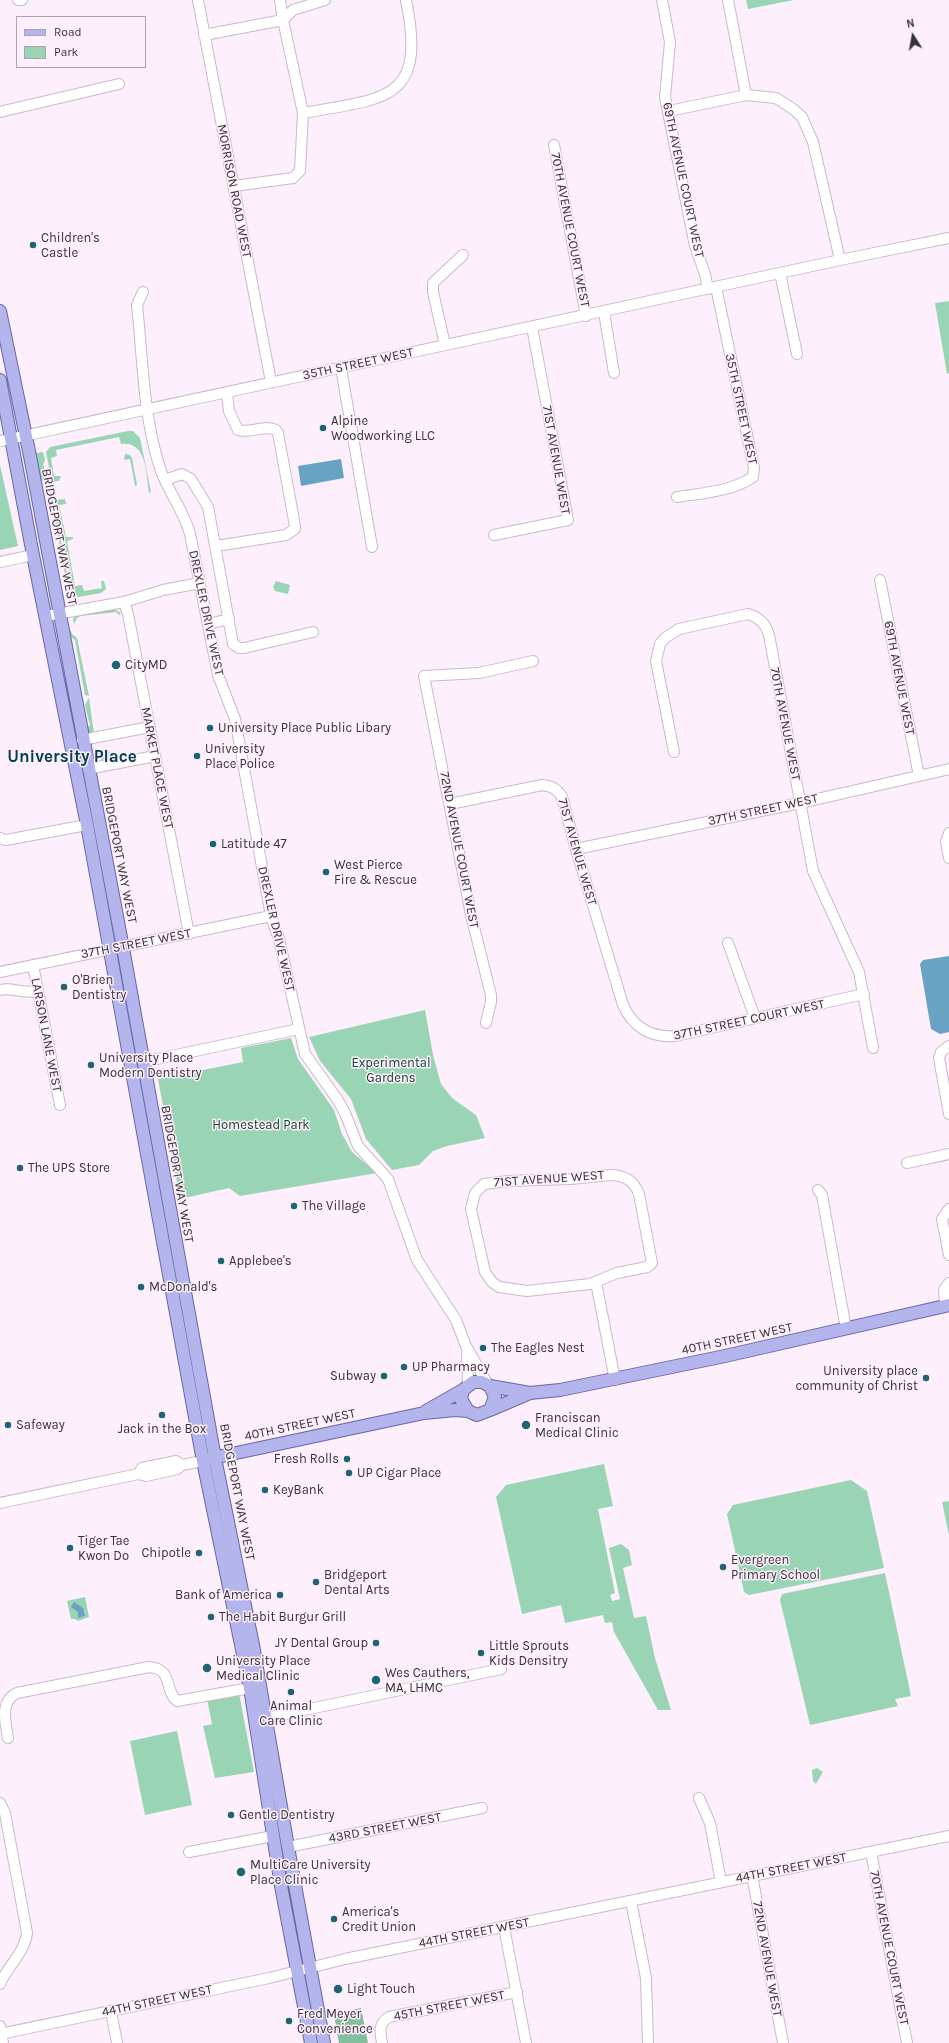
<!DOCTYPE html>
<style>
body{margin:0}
#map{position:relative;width:949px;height:2043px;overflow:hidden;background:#fdeffc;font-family:Karla,sans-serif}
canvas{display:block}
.legend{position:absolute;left:16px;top:16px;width:130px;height:52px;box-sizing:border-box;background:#fdeffc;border:1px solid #aea3ad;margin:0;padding:5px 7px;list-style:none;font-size:12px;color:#373237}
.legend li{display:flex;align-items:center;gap:8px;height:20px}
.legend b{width:20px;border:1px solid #aea3ad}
.north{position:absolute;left:893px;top:16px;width:40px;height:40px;-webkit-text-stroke:3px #fdeffc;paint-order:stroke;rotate:349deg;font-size:11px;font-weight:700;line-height:16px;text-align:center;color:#373237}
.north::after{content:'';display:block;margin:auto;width:14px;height:18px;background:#373237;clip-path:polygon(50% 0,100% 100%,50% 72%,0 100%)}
</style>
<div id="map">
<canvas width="949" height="2043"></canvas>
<ul class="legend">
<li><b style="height:5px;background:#b3b5ec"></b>Road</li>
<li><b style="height:11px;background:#99d5b4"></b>Park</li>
</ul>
<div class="north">N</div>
</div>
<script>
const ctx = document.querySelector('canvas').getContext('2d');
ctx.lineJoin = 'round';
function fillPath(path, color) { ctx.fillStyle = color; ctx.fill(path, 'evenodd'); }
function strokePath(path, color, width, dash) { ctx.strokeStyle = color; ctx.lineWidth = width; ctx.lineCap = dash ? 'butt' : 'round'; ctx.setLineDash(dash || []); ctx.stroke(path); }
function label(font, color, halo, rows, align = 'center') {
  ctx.font = font + ' Karla,sans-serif'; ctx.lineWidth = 3; ctx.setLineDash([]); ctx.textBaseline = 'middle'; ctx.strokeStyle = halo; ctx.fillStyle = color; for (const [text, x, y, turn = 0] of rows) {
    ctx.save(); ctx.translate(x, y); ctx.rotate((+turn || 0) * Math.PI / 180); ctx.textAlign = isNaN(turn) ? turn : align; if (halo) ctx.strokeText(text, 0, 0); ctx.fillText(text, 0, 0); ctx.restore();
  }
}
const green = new Path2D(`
 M 746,0 L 794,0 L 748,9 Z
 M 949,301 L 949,373 L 947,374 L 935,303 Z
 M 128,431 L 133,431 L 140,438 L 151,492 L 149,493 C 146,473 147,441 121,444 L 119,437 L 56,450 L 57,456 L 51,458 L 54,476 L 60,476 L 61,477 L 59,481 L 52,482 L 46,452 L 50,447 Z
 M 43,452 L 45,460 L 43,464 L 49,484 C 37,482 38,466 36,456 L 36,453 Z
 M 125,454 L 130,455 L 132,458 L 137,485 L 135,486 L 130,459 L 124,460 Z
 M 0,465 L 18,546 L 0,550 Z
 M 65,499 L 66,504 L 59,505 L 66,537 L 73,537 L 73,539 L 67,541 L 75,586 L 82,585 L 84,591 L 102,588 L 101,581 L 104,581 L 106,589 L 101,593 L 78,597 L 73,593 L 55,500 Z
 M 54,507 L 55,509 L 69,584 L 67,585 L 53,508 Z
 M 276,581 L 290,585 L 288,594 L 275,591 L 273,587 Z
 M 113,609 L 121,613 L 119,615 L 116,612 L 81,616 L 77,618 L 74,624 L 73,618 L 77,616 Z
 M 67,631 L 71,631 L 72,634 L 77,638 L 89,696 L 85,695 L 75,640 L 68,635 Z
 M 89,698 L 94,733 L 89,734 L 86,727 L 90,726 L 85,705 Z
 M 97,749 L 111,752 L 111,760 L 103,763 L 98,755 Z
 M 425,1010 L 433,1055 L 441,1084 L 452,1098 L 476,1115 L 485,1138 L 447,1146 L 433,1151 L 419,1165 L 392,1170 L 366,1139 L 351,1099 L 320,1061 L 309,1037 Z
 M 291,1038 L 298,1059 L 334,1110 L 342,1134 L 352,1152 L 377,1173 L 240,1196 L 229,1188 L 180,1199 L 158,1079 L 243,1062 L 241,1048 Z
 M 604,1464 L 613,1506 L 598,1509 L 615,1593 L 610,1595 L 612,1601 L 620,1599 L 609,1548 L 621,1544 L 629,1550 L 632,1565 L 623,1568 L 634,1618 L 646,1616 L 655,1658 L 671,1710 L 658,1710 L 614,1632 L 612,1622 L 605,1623 L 603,1615 L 565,1623 L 561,1605 L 522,1614 L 496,1497 L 506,1485 Z
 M 851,1480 L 867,1491 L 884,1568 L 749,1595 L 744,1592 L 727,1514 L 733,1505 Z
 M 949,1501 L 949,1535 L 942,1502 Z
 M 885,1573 L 911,1696 L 895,1699 L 898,1706 L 810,1725 L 780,1600 L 782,1594 Z
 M 85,1597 L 89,1617 L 78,1621 L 75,1619 L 71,1619 L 67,1601 Z
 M 239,1693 L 254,1772 L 215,1778 L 203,1726 L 212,1724 L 207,1699 Z
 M 177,1731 L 192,1805 L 145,1815 L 130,1741 Z
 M 817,1768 L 823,1772 L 816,1784 L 813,1781 L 812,1770 Z`);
const forest = new Path2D(`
 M 361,2008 L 368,2043 L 339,2043 L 334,2014 Z`);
const water = new Path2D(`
 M 341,459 L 344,478 L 301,486 L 298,466 Z
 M 949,956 L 949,1032 L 940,1034 L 931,1029 L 920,964 L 923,960 Z
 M 74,1602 L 83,1608 L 85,1616 L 78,1618 L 78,1612 L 71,1607 Z`);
const minor = new Path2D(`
 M 18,0 L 22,0
 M 198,0 L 271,382
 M 662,0 L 670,42 L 665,97 L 695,246 L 705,274 L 708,289
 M 728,0 L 746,95
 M 204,35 L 283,20 L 293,10 L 325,0
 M 669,111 L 746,95 L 776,98 L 793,109 L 802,117 L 813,142 L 840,260
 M 0,112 L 119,84
 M 303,113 C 386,98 427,102 406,0
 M 554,145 L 586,316
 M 234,186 L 293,178 L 300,171 L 303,113 L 283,20 L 280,0
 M 780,273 L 797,354
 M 143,292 L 137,305 C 143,360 143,418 161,471 C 169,493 184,511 190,534 L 218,675 L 235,719 L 271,916 L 279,939 L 305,1054 L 337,1099 L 345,1113 L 358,1146 L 388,1179 L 417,1260 L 456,1320 L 466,1346 L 487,1383
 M 604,312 L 614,373
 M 445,345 L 433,292 L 433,283 L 463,255
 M 341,368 L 372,547
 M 0,441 L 840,260 L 949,238
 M 165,480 L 182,474 L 191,479 L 208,507 L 233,644 L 239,648 L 244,648 L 313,632
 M 677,497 C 702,493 731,492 753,477 L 754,468 L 716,287
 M 494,535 L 568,520 L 532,327
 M 216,546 L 286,535 L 295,529 L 295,526 L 278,433 L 276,430 C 264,424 251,434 238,430 L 229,411 L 227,393
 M 0,562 L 33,555
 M 880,580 L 919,776
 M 124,602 L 128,614 L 189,934
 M 46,616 L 124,602 L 163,590 L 200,583
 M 208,624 L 229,619
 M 82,740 L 150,727
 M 674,752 L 656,661 L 660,644 L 665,638 L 679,629 L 748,614 C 759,617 766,624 769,635 L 813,871 L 859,972 L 873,1048
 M 88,769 L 155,756
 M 450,804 L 542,785 C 552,786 557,789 562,797 L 576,849 L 623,1005 C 633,1027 651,1038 675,1036 L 864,994
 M 949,833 L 946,842 L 949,858
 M 0,838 L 6,840 L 87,825
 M 576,849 L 800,803 L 949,769
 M 728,943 L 755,1018
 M 33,965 L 60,1105
 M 0,972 L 271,916
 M 0,990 C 13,987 21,994 37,991
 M 486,1023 L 491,1002 L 491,995 L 472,919 L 424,676 L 479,673 L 533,661
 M 949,1046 L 941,1052 L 939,1058 L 949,1114
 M 143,1062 L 299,1029
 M 907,1163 L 949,1154
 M 610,1175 C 625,1175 634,1181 639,1194 L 652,1263 L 647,1267 L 617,1273 L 590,1284 L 527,1291 L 499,1287 L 492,1282 L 485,1272 L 471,1209 L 475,1193 L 484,1184 L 508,1181 L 571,1179 Z
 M 818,1190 L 822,1195 L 846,1329
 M 949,1209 L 942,1219 L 949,1255
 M 596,1282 L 615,1380
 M 945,1306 L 944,1290 L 949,1283
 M 467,1348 L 468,1384
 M 138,1474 L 142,1468 L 176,1461 L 182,1465
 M 0,1503 L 138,1474 L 146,1476 L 177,1469 L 182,1465 L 203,1461
 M 266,1718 L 501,1669
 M 8,1738 C 5,1721 0,1701 17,1693 L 149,1667 C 174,1669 164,1691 177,1701 L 250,1688
 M 699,1798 L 710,1823 L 721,1882
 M 0,1803 L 5,1813 L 27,1933 C 25,1952 7,1967 0,1984
 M 288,1847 L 482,1808
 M 189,1852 L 273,1836
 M 871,1852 L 907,2043
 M 752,1875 L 783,2043
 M 631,1901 L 646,1978 L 648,2043
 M 504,1927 L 526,2043
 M 111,2011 L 117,2043
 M 0,2026 L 3,2043
 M 0,2034 L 269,1978 L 345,1959 L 949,1836
 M 382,2043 C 380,2032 378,2024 389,2017 L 517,1992`);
const major = new Path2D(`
 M 0,311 L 30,456 L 123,948 L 215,1458 L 253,1645 L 288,1847 L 324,2043
 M 0,380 L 33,555 L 87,825 L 203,1461 L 250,1688 L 281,1886 L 311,2043
 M 490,1386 L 495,1397 L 490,1410 L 477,1415 L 468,1411 L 461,1399 L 463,1390 L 473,1382 L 482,1382 L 490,1386 L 530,1393 L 560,1390 L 725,1356 L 949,1305
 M 490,1410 L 530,1393
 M 426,1411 L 463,1390
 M 208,1459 L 424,1413 L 455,1410 L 468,1411`);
const markers = [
 [33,245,4,"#1f6475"],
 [323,428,4,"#1f6475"],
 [116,665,5,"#1f6475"],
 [210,728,4,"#1f6475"],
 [197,756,4,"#1f6475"],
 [213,844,4,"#1f6475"],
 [326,872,4,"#1f6475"],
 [64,987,4,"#1f6475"],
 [91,1065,4,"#1f6475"],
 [20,1168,4,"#1f6475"],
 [294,1206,4,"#1f6475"],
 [221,1261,4,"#1f6475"],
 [141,1287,4,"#1f6475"],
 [483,1348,4,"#1f6475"],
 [404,1367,4,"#1f6475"],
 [384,1376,4,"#1f6475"],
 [926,1378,4,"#1f6475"],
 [162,1415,4,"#1f6475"],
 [8,1425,4,"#1f6475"],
 [526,1425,5,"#1f6475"],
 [347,1459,4,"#1f6475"],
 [349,1473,4,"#1f6475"],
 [265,1490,4,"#1f6475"],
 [70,1548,4,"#1f6475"],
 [199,1553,4,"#1f6475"],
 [723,1567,4,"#1f6475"],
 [316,1582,4,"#1f6475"],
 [280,1595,4,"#1f6475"],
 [211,1617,4,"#1f6475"],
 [376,1643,4,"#1f6475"],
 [481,1653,4,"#1f6475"],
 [207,1668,5,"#1f6475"],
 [376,1680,5,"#1f6475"],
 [291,1692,4,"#1f6475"],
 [231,1815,4,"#1f6475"],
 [241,1872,5,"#1f6475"],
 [334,1919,4,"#1f6475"],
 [338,1989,5,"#1f6475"],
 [289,2021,4,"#1f6475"]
];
const streetNames = [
 ["69TH AVENUE COURT WEST",683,180,78],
 ["MORRISON ROAD WEST",234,191,79],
 ["70TH AVENUE COURT WEST",570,230,79],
 ["35TH STREET WEST",358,364,-12],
 ["35TH STREET WEST",741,409,78],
 ["71ST AVENUE WEST",556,460,80],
 ["BRIDGEPORT WAY WEST",59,537,79],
 ["DREXLER DRIVE WEST",206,613,78],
 ["69TH AVENUE WEST",899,678,79],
 ["70TH AVENUE WEST",785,724,79],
 ["MARKET PLACE WEST",157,768,79],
 ["37TH STREET WEST",763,810,-12],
 ["72ND AVENUE COURT WEST",459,850,79],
 ["71ST AVENUE WEST",577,852,74],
 ["BRIDGEPORT WAY WEST",119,855,79],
 ["DREXLER DRIVE WEST",276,929,77],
 ["37TH STREET WEST",136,944,-11],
 ["37TH STREET COURT WEST",749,1020,-12],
 ["LARSON LANE WEST",46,1035,79],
 ["BRIDGEPORT WAY WEST",177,1174,80],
 ["71ST AVENUE WEST",549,1179,-4],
 ["40TH STREET WEST",737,1339,-12],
 ["40TH STREET WEST",300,1425,-12],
 ["BRIDGEPORT WAY WEST",237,1492,79],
 ["43RD STREET WEST",385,1828,-11],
 ["44TH STREET WEST",791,1868,-11],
 ["44TH STREET WEST",474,1933,-11],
 ["70TH AVENUE COURT WEST",889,1948,79],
 ["72ND AVENUE WEST",767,1959,80],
 ["44TH STREET WEST",157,2001,-12],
 ["45TH STREET WEST",449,2006,-11]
];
const poiNames = [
 ["Children's",41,238],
 ["Castle",41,253],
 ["Alpine",331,421],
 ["Woodworking LLC",331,436],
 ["CityMD",125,665],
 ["University Place Public Libary",218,728],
 ["University",205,749],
 ["Place Police",205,764],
 ["Latitude 47",221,844],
 ["West Pierce",334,865],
 ["Fire & Rescue",334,880],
 ["O'Brien",72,980],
 ["Dentistry",72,995],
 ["University Place",99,1058],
 ["Modern Dentistry",99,1073],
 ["The UPS Store",28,1168],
 ["The Village",302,1206],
 ["Applebee's",229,1261],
 ["McDonald's",149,1287],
 ["The Eagles Nest",491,1348],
 ["UP Pharmacy",412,1367],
 ["University place",918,1371,"right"],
 ["community of Christ",918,1386,"right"],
 ["Subway",376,1376,"right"],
 ["Franciscan",535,1418],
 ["Medical Clinic",535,1433],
 ["Safeway",16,1425],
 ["Jack in the Box",162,1429,"center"],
 ["Fresh Rolls",339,1459,"right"],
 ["UP Cigar Place",357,1473],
 ["KeyBank",273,1490],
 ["Tiger Tae",78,1541],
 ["Kwon Do",78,1556],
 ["Chipotle",191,1553,"right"],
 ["Evergreen",731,1560],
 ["Primary School",731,1575],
 ["Bridgeport",324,1575],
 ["Dental Arts",324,1590],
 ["Bank of America",272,1595,"right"],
 ["The Habit Burgur Grill",219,1617],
 ["JY Dental Group",368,1643,"right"],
 ["Little Sprouts",489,1646],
 ["Kids Densitry",489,1661],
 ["University Place",216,1661],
 ["Medical Clinic",216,1676],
 ["Wes Cauthers,",385,1673],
 ["MA, LHMC",385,1688],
 ["Animal",291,1706,"center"],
 ["Care Clinic",291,1721,"center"],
 ["Gentle Dentistry",239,1815],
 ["MultiCare University",250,1865],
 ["Place Clinic",250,1880],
 ["America's",342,1912],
 ["Credit Union",342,1927],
 ["Light Touch",347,1989],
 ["Fred Meyer",297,2014],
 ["Convenience",297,2029]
];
const parkNames = [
 ["Experimental",391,1063],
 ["Gardens",391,1078],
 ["Homestead Park",261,1125]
];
const districtNames = [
 ["University Place",72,757]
];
fillPath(green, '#99d5b4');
fillPath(forest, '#83be9e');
fillPath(water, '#69a3c3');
strokePath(minor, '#c8bbc7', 12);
strokePath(major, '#6667a5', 14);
strokePath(minor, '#fff', 10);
strokePath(major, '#b3b5ec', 12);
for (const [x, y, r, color] of markers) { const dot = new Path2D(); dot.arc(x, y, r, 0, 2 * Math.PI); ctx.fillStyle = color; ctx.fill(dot); strokePath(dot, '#fdeffc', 1.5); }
label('13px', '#373237', '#fdeffc', streetNames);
label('13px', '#373237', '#fdeffc', poiNames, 'left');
label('13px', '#12422c', '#fdeffc', parkNames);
label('bold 17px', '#013f4c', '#fdeffc', districtNames);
</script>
